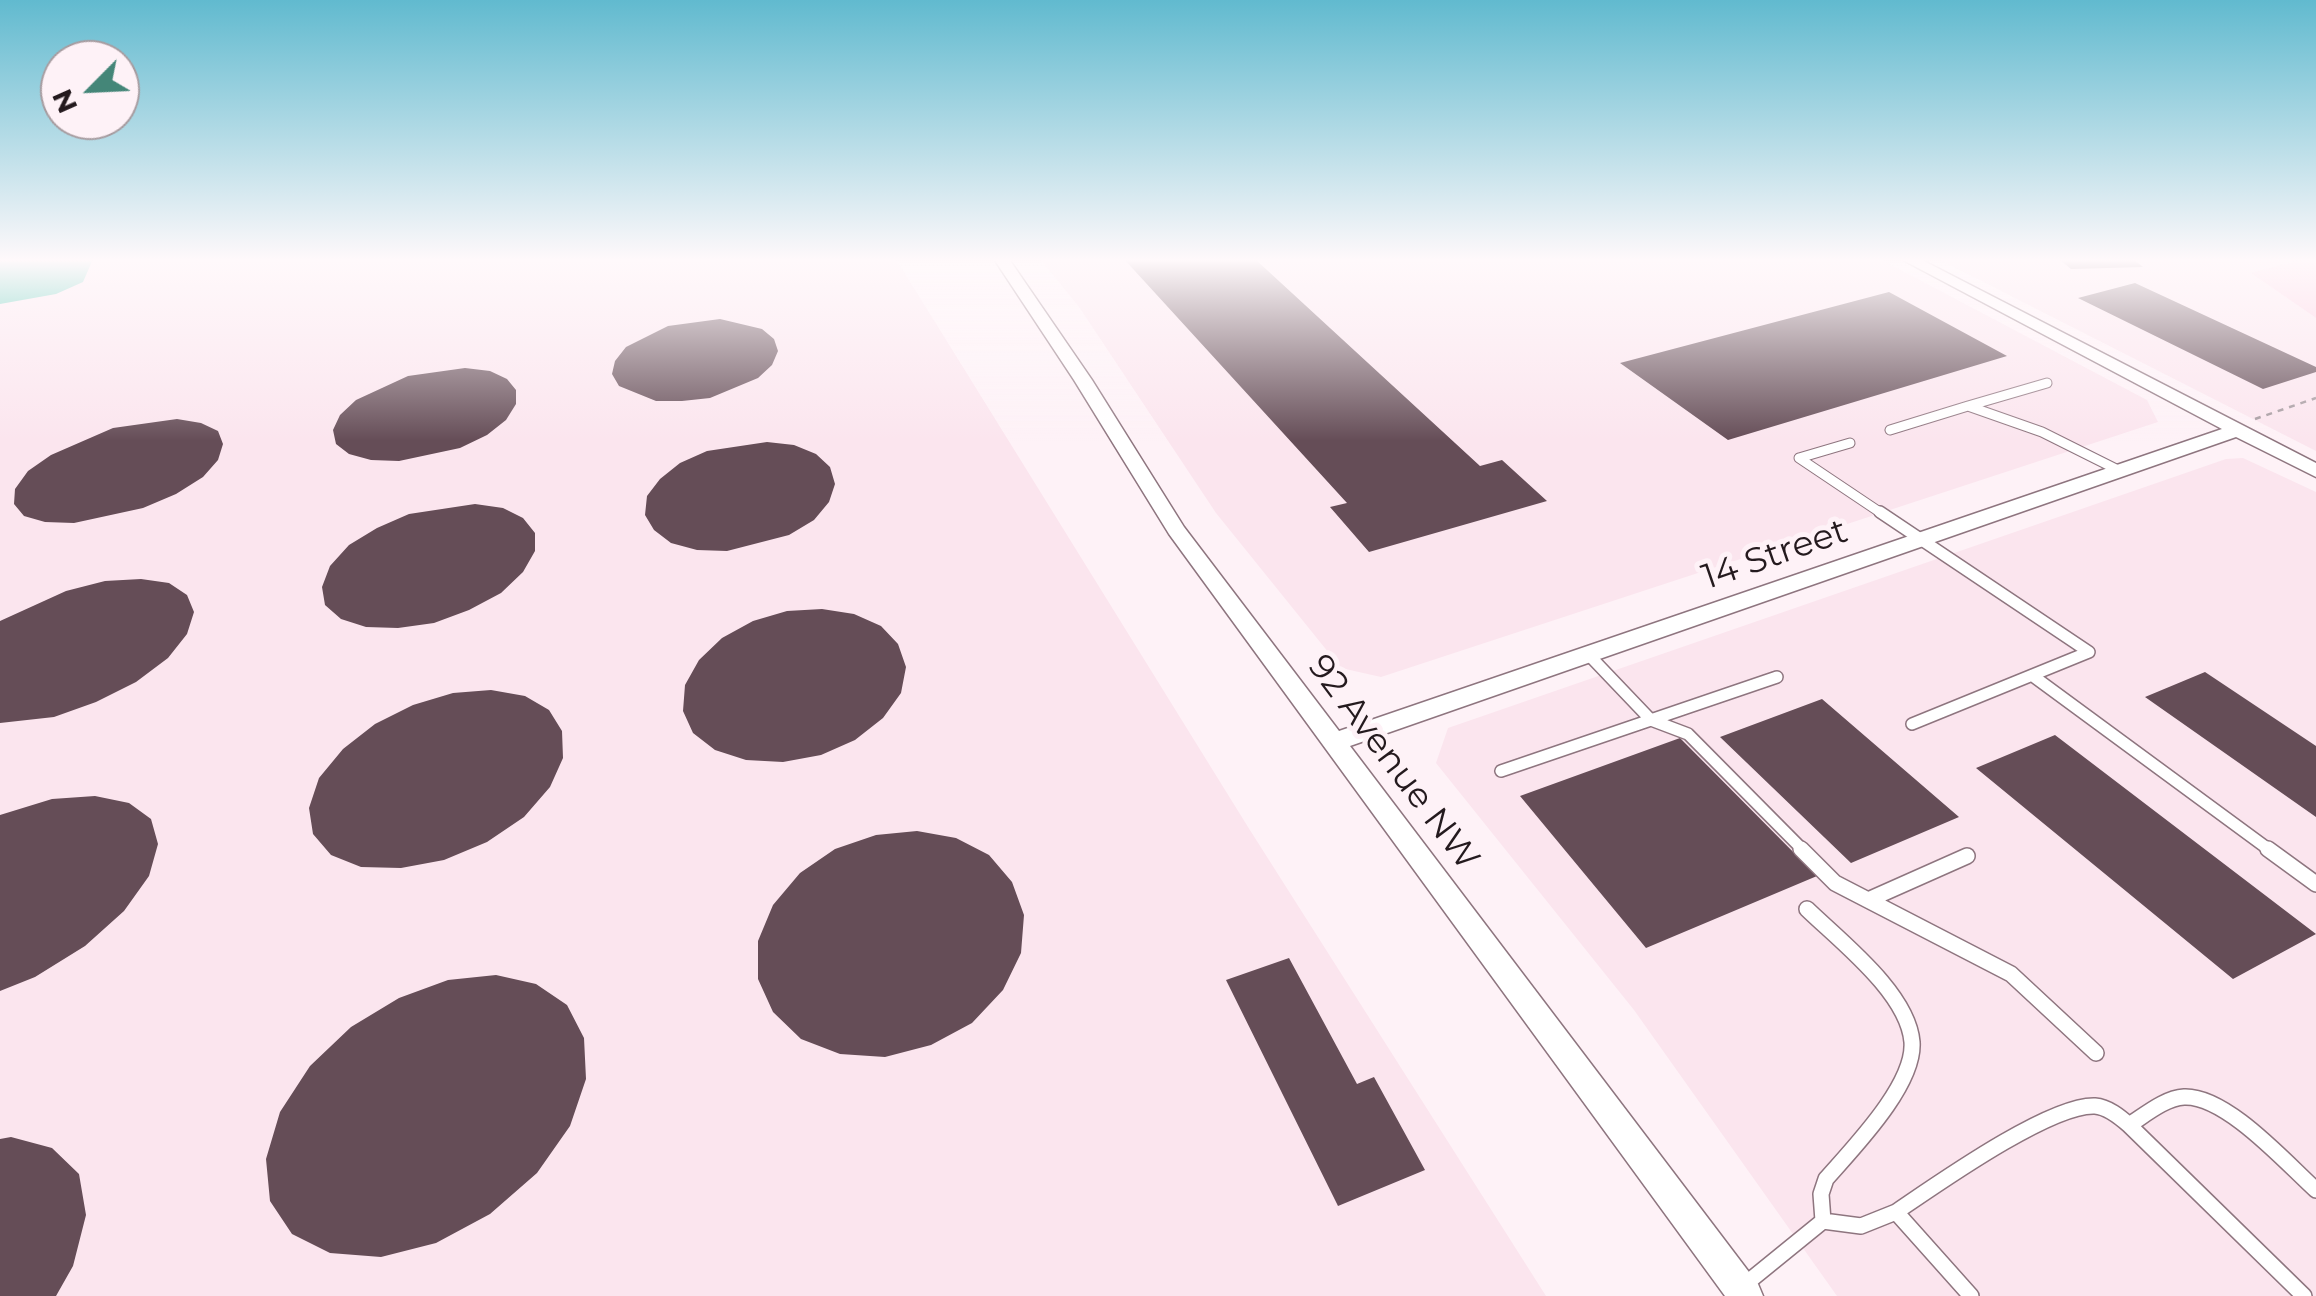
<!DOCTYPE html>
<style>
body{margin:0}
#map{position:relative;width:2316px;height:1296px;overflow:hidden;background:#fef2f7;font-family:Montserrat,sans-serif}
canvas{display:block}
.north{position:absolute;left:40px;top:40px;width:100px;height:100px;box-sizing:border-box;background:#fef2f7;border:2px solid #a79ca0;border-radius:50%;rotate:246deg;font-size:28px;font-weight:700;line-height:40px;text-align:center;color:#241a1e}
.north::after{content:'';display:block;margin:auto;width:35px;height:45px;background:#448678;clip-path:polygon(50% 0,100% 100%,50% 72%,0 100%)}
</style>
<div id="map">
<canvas width="2316" height="1296"></canvas>
<div class="north">N</div>
</div>
<script>
const ctx = document.querySelector('canvas').getContext('2d');
ctx.lineJoin = 'round';
function fillPath(path, color) { ctx.fillStyle = color; ctx.fill(path, 'evenodd'); }
function strokePath(path, color, width, dash) { ctx.strokeStyle = color; ctx.lineWidth = width; ctx.lineCap = dash ? 'butt' : 'round'; ctx.setLineDash(dash || []); ctx.stroke(path); }
function label(font, color, halo, rows, align = 'center') {
  ctx.font = font + ' Montserrat,sans-serif'; ctx.lineWidth = 10; ctx.setLineDash([]); ctx.textBaseline = 'middle'; ctx.strokeStyle = halo; ctx.fillStyle = color; for (const [text, x, y, turn = 0] of rows) {
    ctx.save(); ctx.translate(x, y); ctx.rotate((+turn || 0) * Math.PI / 180); ctx.textAlign = isNaN(turn) ? turn : align; if (halo) ctx.strokeText(text, 0, 0); ctx.fillText(text, 0, 0); ctx.restore();
  }
}
const built = new Path2D(`
 M 0,259 L 896,259 L 1248,827 L 1546,1296 L 0,1296 Z
 M 1040,259 L 1880,259 L 2147,400 L 2158,422 L 1381,677 L 1341,668 L 1216,513 L 1079,307 Z
 M 1938,259 L 2303,259 L 2252,273 L 2316,318 L 2316,451 Z
 M 2243,458 L 2316,492 L 2316,1296 L 1837,1296 L 1634,1010 L 1436,763 L 1448,728 L 2226,459 Z`);
const green = new Path2D(`
 M 2303,259 L 2316,259 L 2316,318 L 2251,273 Z`);
const water = new Path2D(`
 M 0,259 L 93,259 L 83,282 L 56,294 L 0,304 Z`);
const building = new Path2D(`
 M 1124,259 L 1255,259 L 1480,466 L 1502,460 L 1547,501 L 1369,552 L 1330,507 L 1347,503 Z
 M 2059,259 L 2133,259 L 2143,267 L 2071,269 Z
 M 2135,283 L 2316,367 L 2316,372 L 2263,389 L 2078,298 Z
 M 1889,292 L 2007,356 L 1728,440 L 1620,363 Z
 M 720,319 L 762,329 L 774,339 L 778,351 L 772,365 L 758,378 L 710,398 L 682,401 L 656,401 L 619,386 L 612,374 L 615,361 L 626,347 L 668,326 Z
 M 465,368 L 490,371 L 507,379 L 516,390 L 516,404 L 506,420 L 487,435 L 460,448 L 399,461 L 371,460 L 349,454 L 336,444 L 333,430 L 340,415 L 356,400 L 408,376 Z
 M 177,419 L 201,423 L 218,431 L 223,444 L 218,460 L 203,477 L 176,494 L 143,508 L 74,523 L 45,522 L 24,516 L 14,504 L 15,489 L 28,471 L 51,455 L 113,428 Z
 M 767,442 L 794,445 L 816,454 L 830,467 L 835,484 L 829,502 L 814,520 L 789,535 L 727,551 L 697,550 L 671,543 L 654,530 L 645,515 L 647,496 L 660,479 L 680,463 L 707,451 Z
 M 475,504 L 503,508 L 523,518 L 535,533 L 535,551 L 523,572 L 501,593 L 469,610 L 434,623 L 398,628 L 366,627 L 341,619 L 325,605 L 322,587 L 330,566 L 349,545 L 377,528 L 409,514 Z
 M 141,579 L 169,583 L 187,595 L 194,612 L 187,634 L 168,658 L 136,682 L 96,702 L 54,717 L 0,723 L 0,621 L 66,591 L 105,581 Z
 M 822,609 L 854,614 L 881,626 L 898,644 L 906,667 L 901,693 L 883,718 L 855,740 L 821,755 L 783,762 L 746,760 L 715,750 L 693,733 L 683,711 L 685,685 L 699,660 L 722,638 L 753,621 L 787,611 Z
 M 2205,672 L 2316,746 L 2316,817 L 2145,697 Z
 M 491,690 L 525,696 L 549,710 L 562,731 L 563,758 L 550,787 L 524,817 L 487,842 L 444,860 L 401,868 L 361,867 L 331,855 L 313,834 L 309,808 L 319,778 L 343,749 L 375,724 L 413,705 L 453,693 Z
 M 1822,699 L 1959,817 L 1851,863 L 1720,737 Z
 M 2055,735 L 2316,934 L 2233,979 L 1976,768 Z
 M 1680,738 L 1817,876 L 1646,948 L 1520,796 Z
 M 95,796 L 129,803 L 151,819 L 158,844 L 149,876 L 124,911 L 85,946 L 35,977 L 0,991 L 0,815 L 52,799 Z
 M 917,831 L 956,838 L 989,855 L 1012,882 L 1024,915 L 1021,953 L 1003,990 L 972,1023 L 931,1045 L 885,1057 L 840,1054 L 801,1039 L 773,1012 L 758,979 L 758,941 L 773,905 L 800,873 L 835,849 L 876,835 Z
 M 1289,958 L 1357,1084 L 1374,1077 L 1425,1170 L 1338,1206 L 1226,980 Z
 M 496,975 L 536,984 L 567,1005 L 584,1038 L 586,1079 L 570,1126 L 537,1173 L 490,1214 L 436,1243 L 381,1257 L 330,1253 L 292,1234 L 270,1201 L 266,1159 L 280,1112 L 310,1066 L 351,1027 L 399,998 L 448,980 Z
 M 11,1137 L 52,1148 L 79,1174 L 86,1215 L 73,1266 L 56,1296 L 0,1296 L 0,1139 Z`);
const path = new Path2D(`
 M 2255,419 L 2316,398`);
const laneFar2 = new Path2D(`
 M 2047,383 L 1968,406 L 2042,432 L 2120,471
 M 1890,430 L 1968,406
 M 1799,458 L 1884,515
 M 1799,458 L 1850,443`);
const laneFar1 = new Path2D(`
 M 1880,512 L 2089,652 L 1912,724
 M 1588,654 L 1651,720 L 1688,734 L 1804,851
 M 2033,676 L 2271,851
 M 1501,771 L 1777,677`);
const lane = new Path2D(`
 M 1801,849 L 1835,883 L 2011,974 L 2096,1053
 M 2268,849 L 2316,884
 M 1868,900 L 1967,856
 M 1807,909 C 1840,941 1908,993 1912,1042 C 1915,1085 1853,1148 1826,1179 L 1821,1194 L 1823,1221
 M 1896,1212 C 1936,1185 2050,1104 2095,1106 C 2108,1107 2120,1117 2129,1125
 M 1743,1286 L 1823,1221 L 1861,1226 L 1896,1212 L 1971,1296
 M 2304,1296 L 2129,1125 C 2145,1115 2165,1098 2184,1097 C 2226,1095 2286,1163 2316,1190`);
const street = new Path2D(`
 M 994,259 L 1009,259 L 1092,380 L 1184,527 L 1339,731 L 2222,429 L 1901,259 L 1920,259 L 2316,463 L 2316,477 L 2236,437 L 1350,746 L 1758,1284 L 1763,1296 L 1725,1296 L 1169,534 L 1074,380 Z`);
const streetNames = [
 ["14 Street",1775,555,-19],
 ["92 Avenue NW",1393,763,53]
];
fillPath(built, '#fbe5ee');
fillPath(green, '#fbcbdf');
fillPath(water, '#36c3a9');
fillPath(building, '#654d57');
strokePath(laneFar2, '#8e757f', 11);
strokePath(laneFar1, '#8e757f', 14);
strokePath(lane, '#8e757f', 18);
strokePath(street, '#8e757f', 3);
strokePath(path, '#a59a9f', 2.5, [6, 6]);
strokePath(laneFar2, '#fff', 9);
strokePath(laneFar1, '#fff', 11);
strokePath(lane, '#fff', 15);
fillPath(street, '#fff');
const sky = ctx.createLinearGradient(0, 0, 0, 441);
sky.addColorStop(0, '#61bacf');
sky.addColorStop(0.59, '#fff9fb');
sky.addColorStop(1, '#fff9fb00');
ctx.fillStyle = sky;
ctx.fillRect(0, 0, 2316, 441);
label('35px', '#241a1e', '#fef2f7', streetNames);
</script>
